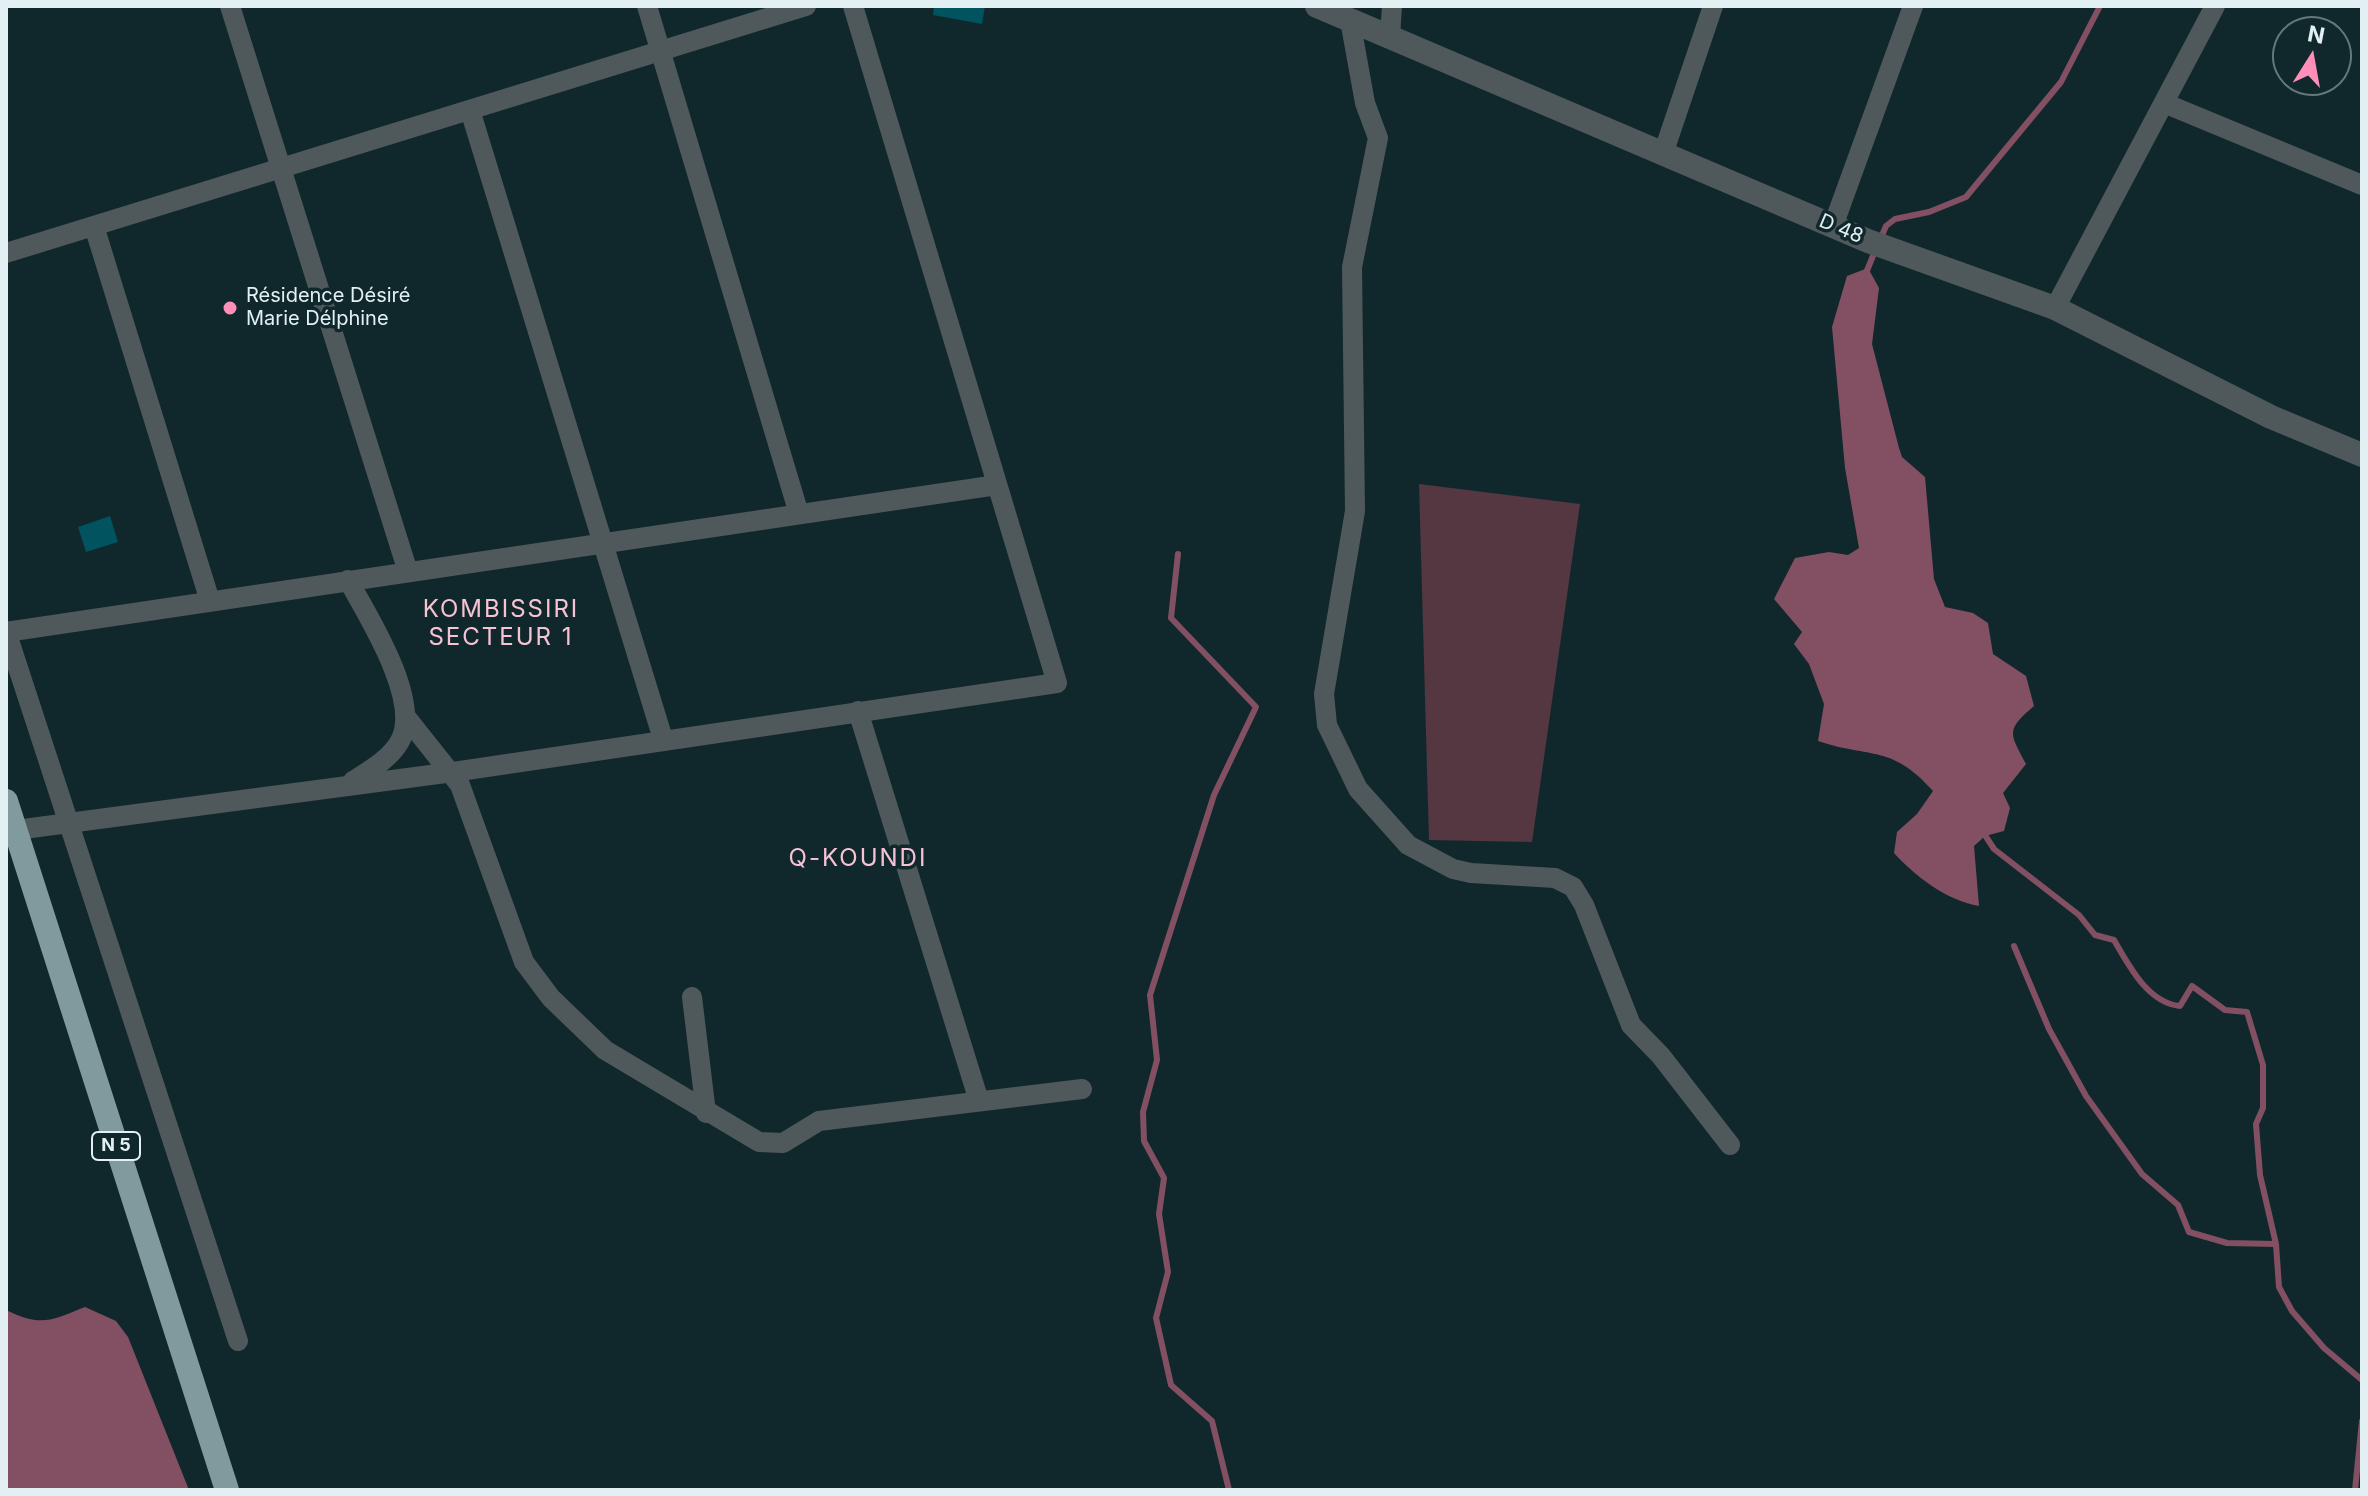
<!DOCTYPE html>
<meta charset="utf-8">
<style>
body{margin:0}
#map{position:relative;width:2368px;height:1496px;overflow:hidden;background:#10282c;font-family:Inter,sans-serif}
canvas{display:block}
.frame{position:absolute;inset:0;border:8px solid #e2f0f3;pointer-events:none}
.north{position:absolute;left:2272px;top:16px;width:80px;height:80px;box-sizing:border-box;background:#10282c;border:2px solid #64787c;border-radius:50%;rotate:11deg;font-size:22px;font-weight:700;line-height:32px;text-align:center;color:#e2f0f3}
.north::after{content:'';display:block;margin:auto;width:28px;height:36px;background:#ff8eb9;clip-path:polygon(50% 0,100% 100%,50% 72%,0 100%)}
</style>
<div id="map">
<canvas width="2368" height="1496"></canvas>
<div class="frame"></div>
<div class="north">N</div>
</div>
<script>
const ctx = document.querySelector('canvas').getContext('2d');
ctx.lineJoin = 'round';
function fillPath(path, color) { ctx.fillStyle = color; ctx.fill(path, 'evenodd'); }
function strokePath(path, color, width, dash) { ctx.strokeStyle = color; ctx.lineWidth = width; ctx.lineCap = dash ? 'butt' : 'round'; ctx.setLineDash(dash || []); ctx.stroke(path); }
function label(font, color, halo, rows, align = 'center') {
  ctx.font = font + ' Inter,sans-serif'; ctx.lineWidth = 7; ctx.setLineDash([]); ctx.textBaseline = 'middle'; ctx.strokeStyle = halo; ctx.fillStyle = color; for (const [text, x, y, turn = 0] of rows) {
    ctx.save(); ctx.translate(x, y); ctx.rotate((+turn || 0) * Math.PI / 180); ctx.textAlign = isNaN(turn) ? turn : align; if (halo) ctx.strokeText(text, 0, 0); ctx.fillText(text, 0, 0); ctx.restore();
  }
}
const green = new Path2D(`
 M 1419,484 L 1580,504 L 1532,842 L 1429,840 Z`);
const water = new Path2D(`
 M 1868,268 L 1879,288 L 1872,344 L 1899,448 L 1902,457 L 1925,477 L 1934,579 L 1945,607 L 1973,613 L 1988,623 L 1993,654 L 2026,676 L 2034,706 C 2006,730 2009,732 2026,764 L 2003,793 L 2010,808 L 2004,831 L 1985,836 L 1974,846 L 1979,906 C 1946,900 1916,877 1894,853 L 1897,832 L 1917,814 L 1933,791 C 1891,744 1872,759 1818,741 L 1824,704 L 1809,664 L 1794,644 L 1802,632 L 1774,599 L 1795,558 L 1829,552 L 1848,555 L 1859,548 L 1845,468 L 1832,327 L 1847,276 Z
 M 85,1307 L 116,1321 L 128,1337 L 189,1490 L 6,1490 L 6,1310 C 41,1327 50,1321 85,1307 Z`);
const stream = new Path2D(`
 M 1880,240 L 1886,226 L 1895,219 L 1929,212 L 1966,197 L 2061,82 L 2100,6
 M 1866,273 L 1875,251
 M 1178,554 L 1171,618 L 1256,707 L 1214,795 L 1150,995 L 1157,1060 L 1143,1112 L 1144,1141 L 1164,1178 L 1159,1214 L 1168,1272 L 1156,1318 L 1171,1385 L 1212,1421 L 1229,1490
 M 1981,829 L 1994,849 L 2079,915 L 2095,935 L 2114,940 C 2129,966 2148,1003 2180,1006 L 2192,986 L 2225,1010 L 2247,1012 L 2263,1065 L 2263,1108 L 2256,1124 L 2260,1175 L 2276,1244 L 2279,1287 L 2292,1311 L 2324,1348 L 2362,1380
 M 2014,946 L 2049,1029 L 2086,1096 L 2142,1174 L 2178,1205 L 2189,1232 L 2227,1243 L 2276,1244
 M 2355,1490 L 2362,1421`);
const building = new Path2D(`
 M 934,6 L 985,6 L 982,24 L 933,15 Z
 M 110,516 L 118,542 L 86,552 L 78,527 Z`);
const minor = new Path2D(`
 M 230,6 L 408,572
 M 647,6 L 799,514
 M 1350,20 L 1365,103 L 1378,138 L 1352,267 L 1355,511 L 1324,694 L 1327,725 L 1358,789 L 1408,845 L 1453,869 L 1471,873 L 1555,878 L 1573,887 L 1584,905 L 1631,1025 L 1661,1056 L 1730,1145
 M 1390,37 L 1392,6
 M 2164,103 L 2362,185
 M 470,110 L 663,739
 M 1663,154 L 1713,6
 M 94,226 L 210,601
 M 1833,226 L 1913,6
 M 6,253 L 806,6
 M 2055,308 L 2215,6
 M 348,580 C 368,616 422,701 400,741 C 390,759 370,770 353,781
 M 6,631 L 238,1341
 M 6,632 L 997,485
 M 858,711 L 979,1101
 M 406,717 L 460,785 L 524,962 L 551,998 L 605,1050 L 759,1142 L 783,1143 L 819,1121 L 1082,1089
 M 16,830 L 453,772 L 1057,683 L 853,6
 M 692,997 L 706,1113`);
const tertiary = new Path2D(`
 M 1317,6 L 1868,241 L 2055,308 L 2271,417 L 2362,455`);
const trunk = new Path2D(`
 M 6,801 L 227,1490`);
const markers = [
 [230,308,8,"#ff8eb9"]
];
const shields = [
 [116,1146,48]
];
const shieldNames = [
 ["N 5",116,1146]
];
const streetNames = [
 ["D 48",1841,229,23]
];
const poiNames = [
 ["Résidence Désiré",246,296],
 ["Marie Délphine",246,319]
];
const quarterNames = [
 ["KOMBISSIRI",501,610],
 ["SECTEUR 1",501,638],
 ["Q-KOUNDI",858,859]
];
fillPath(green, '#543741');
fillPath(water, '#825062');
strokePath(stream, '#825062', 6);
fillPath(building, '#00535f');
strokePath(minor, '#4f595c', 20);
strokePath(tertiary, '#4f595c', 24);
strokePath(trunk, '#819a9e', 24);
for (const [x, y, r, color] of markers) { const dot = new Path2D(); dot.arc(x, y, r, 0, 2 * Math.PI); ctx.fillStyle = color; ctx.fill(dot); strokePath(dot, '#10282c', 3); }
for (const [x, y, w] of shields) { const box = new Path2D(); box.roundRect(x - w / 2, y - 14, w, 28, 6); ctx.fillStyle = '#10282c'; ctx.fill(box); strokePath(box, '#e2f0f3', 2); }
label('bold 18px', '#e2f0f3', null, shieldNames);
label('20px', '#e2f0f3', '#10282c', streetNames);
label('20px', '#e2f0f3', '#10282c', poiNames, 'left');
ctx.letterSpacing = '2px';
label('24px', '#f5c3d4', '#10282c', quarterNames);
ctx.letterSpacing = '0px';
</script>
